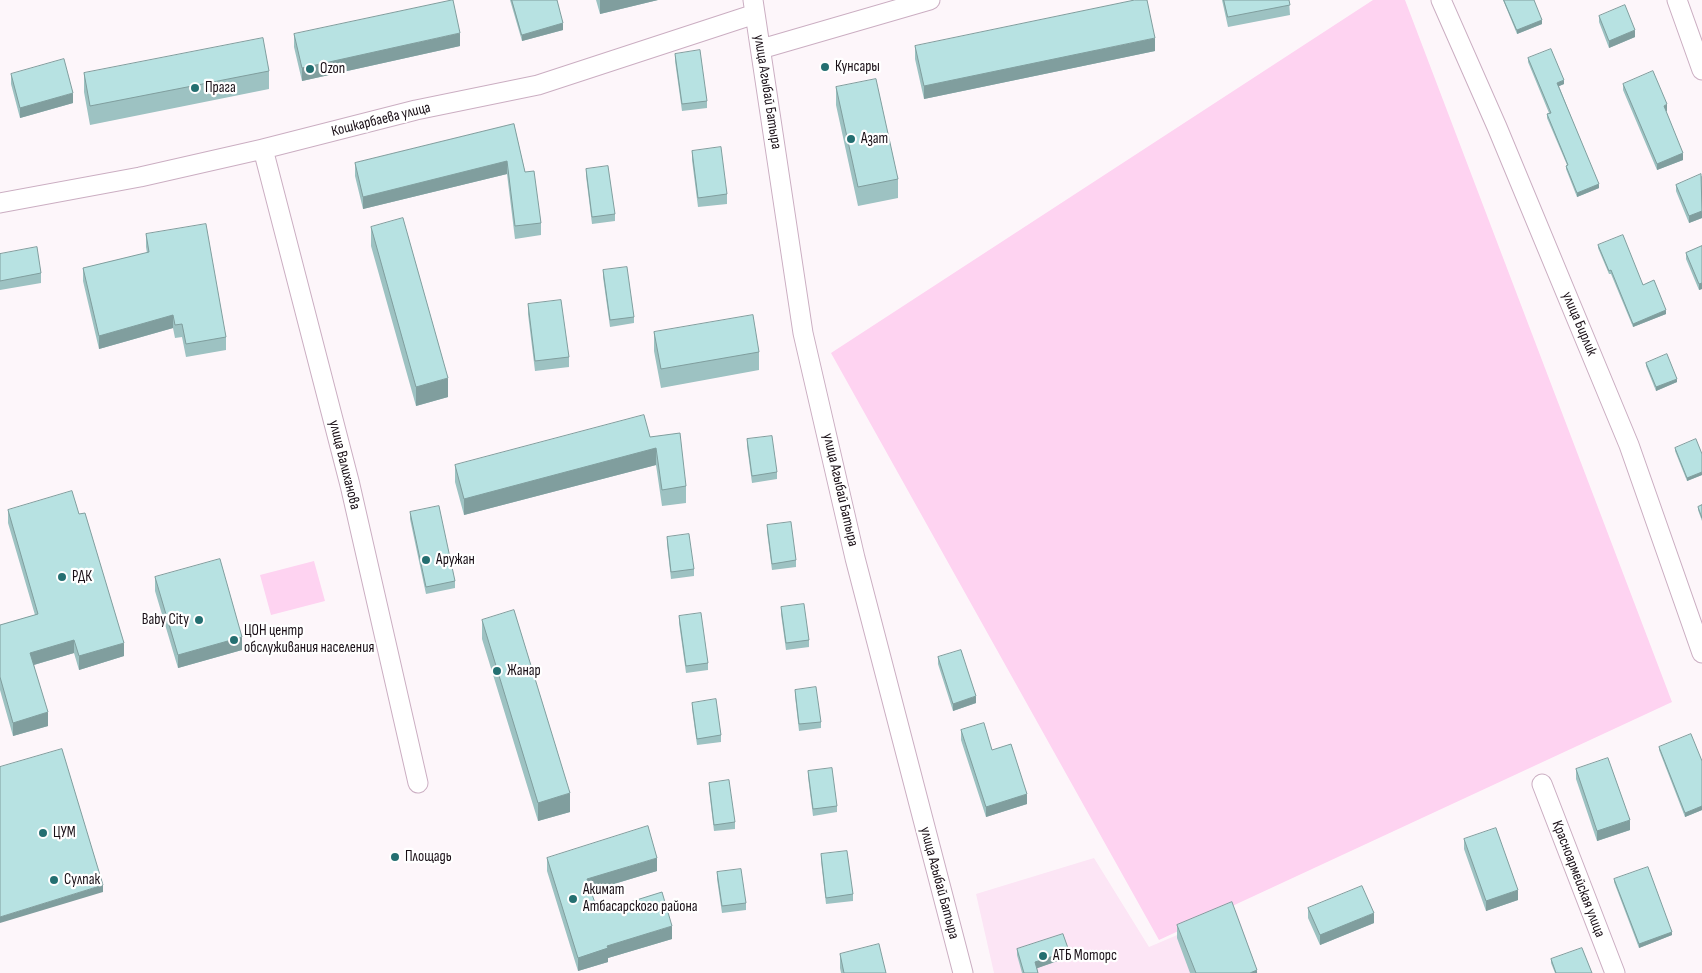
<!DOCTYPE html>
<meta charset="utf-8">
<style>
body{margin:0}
canvas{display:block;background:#fdf6fa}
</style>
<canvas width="1702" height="973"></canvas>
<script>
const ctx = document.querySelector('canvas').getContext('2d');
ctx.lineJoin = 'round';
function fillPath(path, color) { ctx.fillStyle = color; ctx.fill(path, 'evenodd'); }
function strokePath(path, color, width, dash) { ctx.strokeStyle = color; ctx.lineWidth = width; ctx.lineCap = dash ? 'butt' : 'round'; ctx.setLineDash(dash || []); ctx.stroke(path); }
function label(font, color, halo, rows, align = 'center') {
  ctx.font = font + ' "Sofia Sans Condensed",sans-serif'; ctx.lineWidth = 4.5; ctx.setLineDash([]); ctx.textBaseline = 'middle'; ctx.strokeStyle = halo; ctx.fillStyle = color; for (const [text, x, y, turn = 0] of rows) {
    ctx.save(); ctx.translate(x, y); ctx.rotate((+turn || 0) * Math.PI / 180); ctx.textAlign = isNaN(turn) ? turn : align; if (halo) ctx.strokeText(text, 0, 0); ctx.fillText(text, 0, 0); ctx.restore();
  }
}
const built = new Path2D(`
 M 1094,858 L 1149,947 L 1236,910 L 1258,973 L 994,973 L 976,894 Z`);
const green = new Path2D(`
 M 1373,0 L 1405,0 L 1672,702 L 1159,940 L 831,353 Z
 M 314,561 L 325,601 L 271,615 L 260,575 Z`);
const minor = new Path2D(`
 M 753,0 L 803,333 L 855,558 L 963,973
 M 1441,0 L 1497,127 L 1629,445 L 1702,653
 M 1677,0 L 1702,70
 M 761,49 L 930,0
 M 263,149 L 350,485 L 418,783
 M 0,203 L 140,177 L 263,149 L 416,110 L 538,85 L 755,14
 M 1542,784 L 1615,973`);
const wall = new Path2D(`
 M 510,0 L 557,0 L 563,30 L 522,41 Z
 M 596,0 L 658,0 L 600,14 Z
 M 1222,0 L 1289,0 L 1290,15 L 1228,27 Z
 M 1503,0 L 1534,0 L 1542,24 L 1517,34 Z
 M 1599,16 L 1635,37 L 1609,48 L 1599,22 Z
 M 294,34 L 460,46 L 302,81 L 294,47 Z
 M 915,46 L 1155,51 L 924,99 L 915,59 Z
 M 675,54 L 707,101 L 707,108 L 682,111 L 675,61 Z
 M 1528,58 L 1564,84 L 1559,86 L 1599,188 L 1577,197 L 1566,169 L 1566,166 L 1567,165 L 1547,118 L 1547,114 L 1549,113 L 1528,62 Z
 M 269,71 L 269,89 L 90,125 L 84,92 L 84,73 Z
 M 11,74 L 73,103 L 20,118 L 11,84 Z
 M 1623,84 L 1667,111 L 1666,111 L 1683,160 L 1657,170 L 1623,90 Z
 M 836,87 L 898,179 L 898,198 L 858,206 L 836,105 Z
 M 514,124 L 525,172 L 541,223 L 541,235 L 515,239 L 507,174 L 363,209 L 355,176 L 355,163 Z
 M 692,151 L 727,194 L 727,204 L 698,207 L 692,160 Z
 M 586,169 L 615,214 L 615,221 L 592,224 L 586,176 Z
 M 1702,176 L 1702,218 L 1689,223 L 1676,191 L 1676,185 Z
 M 371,227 L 448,397 L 416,406 L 371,246 Z
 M 146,234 L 226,337 L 226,350 L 186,357 L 182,337 L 175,338 L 173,328 L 99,349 L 83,281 L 83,268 L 147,253 L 146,247 Z
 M 1598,245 L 1643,285 L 1666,314 L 1633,327 L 1611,274 L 1609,274 L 1598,248 Z
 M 1702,246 L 1702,289 L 1699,290 L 1686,259 L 1686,253 Z
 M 0,254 L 41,273 L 41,283 L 0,290 Z
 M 603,270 L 634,317 L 634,323 L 610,327 L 603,277 Z
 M 528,304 L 569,357 L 569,367 L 535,371 L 528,314 Z
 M 654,332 L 759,352 L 759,370 L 661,388 L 654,351 Z
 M 1646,363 L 1677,382 L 1656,391 L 1646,366 Z
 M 650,437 L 686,486 L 686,503 L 662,506 L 656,465 L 464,515 L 455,482 L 455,465 Z
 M 747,439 L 777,472 L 777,479 L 752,483 L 747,446 Z
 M 1675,448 L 1702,454 L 1702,475 L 1687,481 L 1675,451 Z
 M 1702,505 L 1702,521 L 1698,510 L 1698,507 Z
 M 8,510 L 79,514 L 124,656 L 79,670 L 74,653 L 34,665 L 48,726 L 13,736 L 0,690 L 0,625 L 35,615 L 8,523 Z
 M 410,512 L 455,581 L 455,588 L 426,594 L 410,519 Z
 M 767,525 L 796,560 L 796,567 L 772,570 L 767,532 Z
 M 667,537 L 694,569 L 694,576 L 671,579 L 667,544 Z
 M 155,577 L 242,650 L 178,668 L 155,591 Z
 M 781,607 L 809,640 L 809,647 L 786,650 L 781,614 Z
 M 679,616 L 708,663 L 708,670 L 686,673 L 679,623 Z
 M 482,620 L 570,812 L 538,821 L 482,639 Z
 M 938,657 L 976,703 L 953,711 L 938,664 Z
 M 795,690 L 821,722 L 821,728 L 799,731 L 795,696 Z
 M 692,703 L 721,735 L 721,742 L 697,745 L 692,709 Z
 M 961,730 L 992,750 L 1027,804 L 986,817 L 961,740 Z
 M 1659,747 L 1702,761 L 1702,810 L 1685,817 L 1659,750 Z
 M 1576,769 L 1630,830 L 1597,841 L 1576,779 Z
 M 808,771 L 837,806 L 837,812 L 813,816 L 808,777 Z
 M 709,783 L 735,822 L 735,829 L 714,831 L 709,790 Z
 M 1464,839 L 1518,900 L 1486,911 L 1464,849 Z
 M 821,854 L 853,894 L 853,901 L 826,904 L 821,861 Z
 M 547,858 L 657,871 L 591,891 L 598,912 L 672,939 L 608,958 L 608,962 L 578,971 L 547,871 Z
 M 717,872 L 746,903 L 746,910 L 722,913 L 717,879 Z
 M 1614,879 L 1672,935 L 1639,948 L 1614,882 Z
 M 1308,908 L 1374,923 L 1320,945 L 1308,918 Z
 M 1177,925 L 1257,973 L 1190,973 L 1177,938 Z
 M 1017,949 L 1069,957 L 1037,968 L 1038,973 L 1022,973 L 1017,955 Z
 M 840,954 L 886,973 L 841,973 L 840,968 Z
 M 1551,959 L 1592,973 L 1555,973 L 1551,963 Z`);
const shadedWall = new Path2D(`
 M 600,0 L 658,0 L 600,14 Z
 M 1542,20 L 1542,24 L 1517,34 L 1517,30 Z
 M 563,23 L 563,30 L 522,41 L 522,35 Z
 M 1635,30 L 1635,37 L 1609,48 L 1609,41 Z
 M 460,33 L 460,46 L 302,81 L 302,68 Z
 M 1155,38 L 1155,51 L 924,99 L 924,86 Z
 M 1564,80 L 1564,84 L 1557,87 L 1557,83 Z
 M 73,93 L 73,103 L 20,118 L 20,108 Z
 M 1667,104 L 1667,111 L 1664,112 L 1664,106 Z
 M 1683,153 L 1683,160 L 1657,170 L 1657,164 Z
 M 507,161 L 507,174 L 363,209 L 363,197 Z
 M 1599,184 L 1599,188 L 1577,197 L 1577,193 Z
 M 1702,211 L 1702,218 L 1689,223 L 1689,216 Z
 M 1702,283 L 1702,289 L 1699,290 L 1699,284 Z
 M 1666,310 L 1666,314 L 1633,327 L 1633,324 Z
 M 173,315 L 173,328 L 99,349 L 99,336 Z
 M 448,378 L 448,397 L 416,406 L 416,387 Z
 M 1677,379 L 1677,382 L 1656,391 L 1656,387 Z
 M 656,448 L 656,465 L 464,515 L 464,499 Z
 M 1702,472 L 1702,475 L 1687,481 L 1687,478 Z
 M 242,637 L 242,650 L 178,668 L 178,655 Z
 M 74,640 L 74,653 L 30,666 L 30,653 Z
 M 124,643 L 124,656 L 79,670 L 79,656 Z
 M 976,696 L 976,703 L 953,711 L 953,704 Z
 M 48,712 L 48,726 L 13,736 L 13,723 Z
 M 570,793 L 570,812 L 538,821 L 538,803 Z
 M 1027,794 L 1027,804 L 986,817 L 986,807 Z
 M 1702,806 L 1702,810 L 1685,817 L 1685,813 Z
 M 1630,820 L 1630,830 L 1597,841 L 1597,831 Z
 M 657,858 L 657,871 L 587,892 L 587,879 Z
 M 103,885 L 103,892 L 0,923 L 0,917 Z
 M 1518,890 L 1518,900 L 1486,911 L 1486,901 Z
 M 1374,913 L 1374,923 L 1320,945 L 1320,935 Z
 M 672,926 L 672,939 L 608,958 L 608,962 L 578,971 L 578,958 L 607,946 Z
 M 1672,932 L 1672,935 L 1639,948 L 1639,944 Z
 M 1069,951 L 1069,957 L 1035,969 L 1035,962 Z
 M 1257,970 L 1257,973 L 1250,973 Z`);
const building = new Path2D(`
 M 452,0 L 453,0 L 460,33 L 302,68 L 294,34 Z
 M 512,0 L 557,0 L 563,23 L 522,35 Z
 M 1135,0 L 1147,0 L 1155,38 L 924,86 L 915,46 Z
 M 1224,0 L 1289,0 L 1290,5 L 1228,17 Z
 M 1504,0 L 1534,0 L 1542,20 L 1517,30 Z
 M 1625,5 L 1635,30 L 1609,41 L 1599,16 Z
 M 263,38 L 269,71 L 90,106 L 84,73 Z
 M 1551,49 L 1564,80 L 1557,83 L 1599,184 L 1577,193 L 1566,166 L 1568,165 L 1547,114 L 1551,113 L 1528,58 Z
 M 700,50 L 707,101 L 682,104 L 675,54 Z
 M 64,59 L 73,93 L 20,108 L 11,74 Z
 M 1653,71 L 1667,104 L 1664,106 L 1683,153 L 1657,164 L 1623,84 Z
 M 876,79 L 898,179 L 858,187 L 836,87 Z
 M 514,124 L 525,172 L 534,171 L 541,223 L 515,226 L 507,161 L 363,197 L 355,163 Z
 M 721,147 L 727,194 L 698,198 L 692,151 Z
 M 608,166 L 615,214 L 592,217 L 586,169 Z
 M 1701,174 L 1702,211 L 1689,216 L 1676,185 Z
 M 403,218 L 448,378 L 416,387 L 371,227 Z
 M 206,224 L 226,337 L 186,344 L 182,324 L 175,325 L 173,315 L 99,336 L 83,268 L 149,252 L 146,234 Z
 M 1623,235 L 1643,285 L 1654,280 L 1666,310 L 1633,324 L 1611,270 L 1609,271 L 1598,245 Z
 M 1702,246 L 1702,283 L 1699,284 L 1686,253 Z
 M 37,247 L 41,273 L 0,281 L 0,254 Z
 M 627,267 L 634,317 L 610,320 L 603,270 Z
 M 561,300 L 569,357 L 535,361 L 528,304 Z
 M 753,315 L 759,352 L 661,369 L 654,332 Z
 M 1667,354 L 1677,379 L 1656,387 L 1646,363 Z
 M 644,415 L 650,437 L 680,433 L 686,486 L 662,490 L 656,448 L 464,499 L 455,465 Z
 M 772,436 L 777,472 L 752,476 L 747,439 Z
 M 1696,439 L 1702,454 L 1702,472 L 1687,478 L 1675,448 Z
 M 72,491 L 79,514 L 85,513 L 124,643 L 79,656 L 74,640 L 30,653 L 48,712 L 13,723 L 0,677 L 0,625 L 38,614 L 8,510 Z
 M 1702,505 L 1702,518 L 1698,507 Z
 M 439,506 L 455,581 L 426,587 L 410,512 Z
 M 791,522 L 796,560 L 772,564 L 767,525 Z
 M 689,534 L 694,569 L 671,572 L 667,537 Z
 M 220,559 L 242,637 L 178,655 L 155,577 Z
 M 804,604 L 809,640 L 786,643 L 781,607 Z
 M 514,610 L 570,793 L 538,803 L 482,620 Z
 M 701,613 L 708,663 L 686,666 L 679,616 Z
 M 961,650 L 976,696 L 953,704 L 938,657 Z
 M 816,687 L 821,722 L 799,724 L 795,690 Z
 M 716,699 L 721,735 L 697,739 L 692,703 Z
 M 984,723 L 992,750 L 1011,744 L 1027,794 L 986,807 L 961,730 Z
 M 1691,734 L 1702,761 L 1702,806 L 1685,813 L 1659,747 Z
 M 62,749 L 103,885 L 0,917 L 0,767 Z
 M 1608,758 L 1630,820 L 1597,831 L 1576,769 Z
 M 832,768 L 837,806 L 813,809 L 808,771 Z
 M 729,780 L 735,822 L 714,825 L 709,783 Z
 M 648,826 L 657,858 L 587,879 L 598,912 L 662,892 L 672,926 L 607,946 L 608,948 L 578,958 L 547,858 Z
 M 1496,828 L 1518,890 L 1486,901 L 1464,839 Z
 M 847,851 L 853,894 L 826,898 L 821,854 Z
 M 1648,867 L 1672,932 L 1639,944 L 1614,879 Z
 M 741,869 L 746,903 L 722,906 L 717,872 Z
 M 1362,886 L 1374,913 L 1320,935 L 1308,908 Z
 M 1232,902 L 1257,970 L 1250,973 L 1196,973 L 1177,925 Z
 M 1063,934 L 1069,951 L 1035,962 L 1038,973 L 1024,973 L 1017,949 Z
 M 879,944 L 886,973 L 844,973 L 840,954 Z
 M 1582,948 L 1592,973 L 1556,973 L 1551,959 Z`);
const markers = [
 [825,67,5,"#246f71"],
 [310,69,5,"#246f71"],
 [195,88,5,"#246f71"],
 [851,139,5,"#246f71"],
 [426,560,5,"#246f71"],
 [62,577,5,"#246f71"],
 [199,620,5,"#246f71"],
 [234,640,5,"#246f71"],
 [497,671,5,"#246f71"],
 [43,833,5,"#246f71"],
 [395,857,5,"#246f71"],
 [54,880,5,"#246f71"],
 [573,899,5,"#246f71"],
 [1043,956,5,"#246f71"]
];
const poiNames = [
 ["Кунсары",835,67],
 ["Ozon",320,69],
 ["Прага",205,88],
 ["Азат",861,139],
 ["Аружан",436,560],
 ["РДК",72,577],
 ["Baby City",189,620,"right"],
 ["ЦОН центр",244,631],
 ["обслуживания населения",244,648],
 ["Жанар",507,671],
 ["ЦУМ",53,833],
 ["Площадь",405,857],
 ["Сулпак",64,880],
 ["Акимат",583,890],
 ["Атбасарского района",583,907],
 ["АТБ Моторс",1053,956]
];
const streetNames = [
 ["улица Агыбай Батыра",767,92,81],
 ["Кошкарбаева улица",381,120,-14],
 ["улица Бирлик",1579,324,67],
 ["улица Валиханова",344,465,76],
 ["улица Агыбай Батыра",840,490,77],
 ["Красноармейская улица",1578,879,69],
 ["улица Агыбай Батыра",939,883,75]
];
fillPath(built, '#fce5f5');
fillPath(green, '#fed3f1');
strokePath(minor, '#cbaec2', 21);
strokePath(minor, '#fff', 19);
fillPath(wall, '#9dc2c2');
fillPath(shadedWall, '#809e9e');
fillPath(building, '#b7e2e2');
strokePath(building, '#809e9e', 1);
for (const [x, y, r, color] of markers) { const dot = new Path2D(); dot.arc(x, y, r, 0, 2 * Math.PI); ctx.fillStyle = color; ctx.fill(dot); strokePath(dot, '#fff', 2); }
label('15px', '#190f16', '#fff', poiNames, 'left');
label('15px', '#190f16', '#fff', streetNames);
</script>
